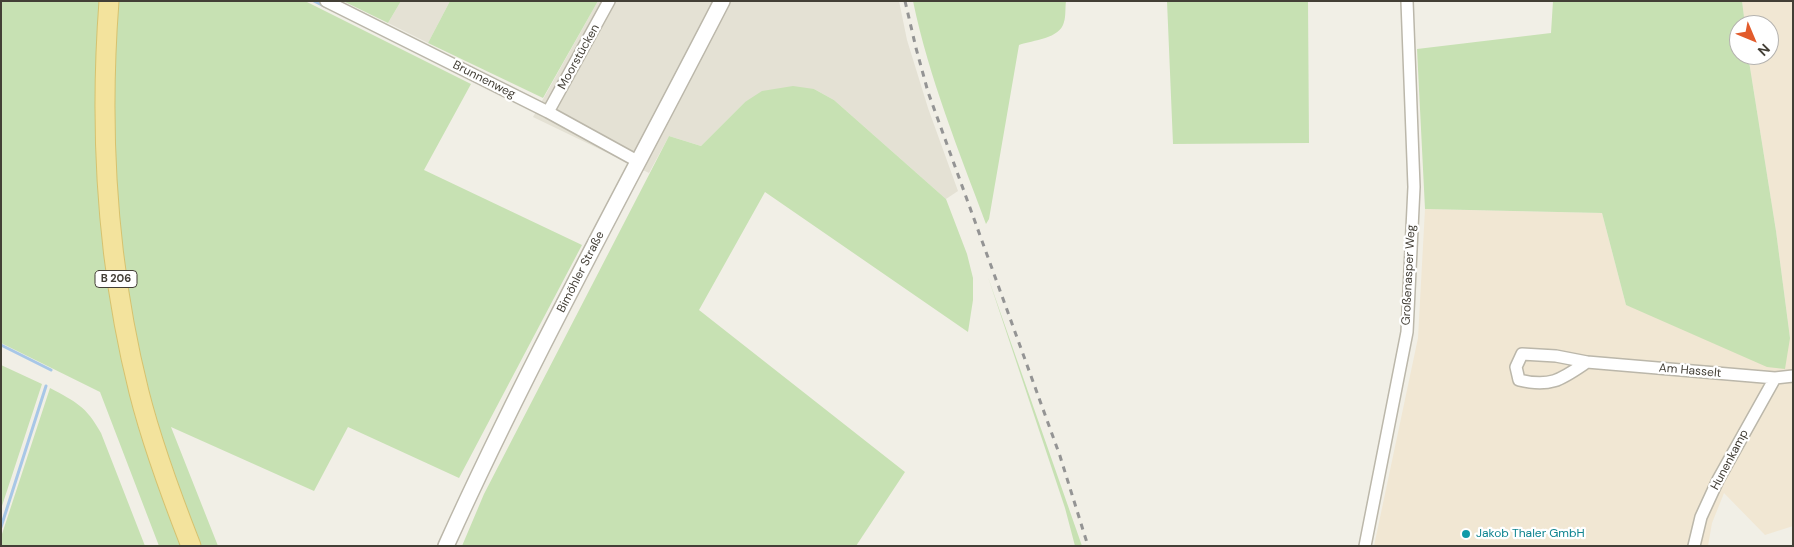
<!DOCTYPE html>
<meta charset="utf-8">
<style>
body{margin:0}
#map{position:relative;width:1794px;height:547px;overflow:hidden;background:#f1efe6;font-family:"DM Sans",sans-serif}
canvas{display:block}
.frame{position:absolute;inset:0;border:2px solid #433f36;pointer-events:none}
.north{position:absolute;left:1729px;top:15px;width:50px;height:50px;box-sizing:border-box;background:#fff;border:1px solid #b4b2af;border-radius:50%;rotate:135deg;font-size:14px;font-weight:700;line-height:20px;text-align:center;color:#433f36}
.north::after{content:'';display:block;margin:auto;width:18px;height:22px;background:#e25b2c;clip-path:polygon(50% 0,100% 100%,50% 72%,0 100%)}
</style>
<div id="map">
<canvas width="1794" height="547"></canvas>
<div class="frame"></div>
<div class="north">N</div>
</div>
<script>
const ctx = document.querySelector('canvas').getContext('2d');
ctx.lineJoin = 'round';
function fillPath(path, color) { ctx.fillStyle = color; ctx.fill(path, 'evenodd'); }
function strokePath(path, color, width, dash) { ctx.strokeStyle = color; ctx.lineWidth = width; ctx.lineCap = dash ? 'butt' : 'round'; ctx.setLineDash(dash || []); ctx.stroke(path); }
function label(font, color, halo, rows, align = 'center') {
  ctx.font = font + ' "DM Sans",sans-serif'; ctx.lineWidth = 4.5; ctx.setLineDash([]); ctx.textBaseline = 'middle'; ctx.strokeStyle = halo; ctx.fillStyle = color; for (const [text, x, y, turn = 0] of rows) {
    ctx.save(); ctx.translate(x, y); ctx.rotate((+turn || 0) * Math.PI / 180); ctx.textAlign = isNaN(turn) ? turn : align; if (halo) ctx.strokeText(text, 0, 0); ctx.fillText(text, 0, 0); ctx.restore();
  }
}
const residential = new Path2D(`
 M 401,1 L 450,1 L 428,43 L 388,23 Z
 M 598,1 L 899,1 L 907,40 L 928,108 L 958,191 L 946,199 L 834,100 L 814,89 L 745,102 L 701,146 L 669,136 L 649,173 L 533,117 Z`);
const commercial = new Path2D(`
 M 1742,1 L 1793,1 L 1793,526 L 1765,535 L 1724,493 L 1712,523 L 1708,546 L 1374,546 L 1418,338 L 1425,209 L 1602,213 L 1626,305 L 1790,338 L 1776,231 L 1748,55 L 1769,55 L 1769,25 L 1745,25 Z`);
const green = new Path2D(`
 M 1,1 L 101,1 L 101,222 L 181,546 L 159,546 L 100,392 L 1,343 Z
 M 118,1 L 305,1 L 471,84 L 424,170 L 582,245 L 459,478 L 348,427 L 314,491 L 171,427 L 218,546 L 198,546 L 174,482 L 142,369 L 127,298 L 117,225 L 113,77 Z
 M 343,1 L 401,1 L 388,23 Z
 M 450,1 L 598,1 L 543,98 L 428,43 Z
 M 913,1 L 1066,1 C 1065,8 1066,16 1064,22 C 1060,39 1033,40 1019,45 L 989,219 L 986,224 C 959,151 929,78 913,1 Z
 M 1167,1 L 1308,1 L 1309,143 L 1173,144 Z
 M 1553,1 L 1742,1 L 1745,25 L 1739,25 L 1739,55 L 1748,55 L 1776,231 L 1790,338 L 1785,369 L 1767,367 L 1626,305 L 1602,213 L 1425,209 L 1417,49 L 1551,33 Z
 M 793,86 L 814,89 L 834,100 L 946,199 L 967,254 L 973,278 L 973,300 L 968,332 L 765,192 L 699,310 L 905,472 L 856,546 L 462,546 L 484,494 L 669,136 L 701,146 L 745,102 L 762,91 Z
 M 988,277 L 1082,546 L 1075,546 L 1065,508 Z
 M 1,365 L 42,384 L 1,509 Z
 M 50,388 C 76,402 86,406 101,433 L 145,546 L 1,546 L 1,537 Z`);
const stream = new Path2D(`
 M 314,1 L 326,7
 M 1,345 L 51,370
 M 1,527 L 46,386`);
const minor = new Path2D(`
 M 326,1 L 548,112 L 639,162
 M 548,112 L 609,1
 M 1587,362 L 1556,356 L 1522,354 L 1516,367 L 1519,380 C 1551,388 1562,379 1587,362 L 1775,378 L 1793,376
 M 1365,546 L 1407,332 L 1414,187 L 1407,1
 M 1694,546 L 1701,517 L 1718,480 L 1775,378`);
const tertiary = new Path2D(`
 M 446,546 C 530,360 629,182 722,1`);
const primary = new Path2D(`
 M 109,1 C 99,133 107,264 139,392 C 152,444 171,495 191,546`);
const rail = new Path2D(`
 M 905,1 L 916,48 L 928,92 L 1060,456 L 1088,546`);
const markers = [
 [1466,534,5,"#0f9aa8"]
];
const shields = [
 [116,279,42]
];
const shieldNames = [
 ["B 206",116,279]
];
const streetNames = [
 ["Moorstücken",579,57,-61],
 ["Brunnenweg",484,80,27],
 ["Bimöhler Straße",581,272,-63],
 ["Großenasper Weg",1409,275,-87],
 ["Am Hasselt",1690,371,5],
 ["Hunenkamp",1730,460,-62]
];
const cultureNames = [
 ["Jakob Thaler GmbH",1476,534]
];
fillPath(residential, '#e4e1d4');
fillPath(commercial, '#f1e7d3');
fillPath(green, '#c7e1b3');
strokePath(stream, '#a8c7e7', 3);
strokePath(minor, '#bbb7aa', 14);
strokePath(tertiary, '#bbb7aa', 18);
strokePath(primary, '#d6c26f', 21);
strokePath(minor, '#fff', 11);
strokePath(tertiary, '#fff', 15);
strokePath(primary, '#f3e39d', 19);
strokePath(rail, '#949494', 3, [6, 6]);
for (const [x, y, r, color] of markers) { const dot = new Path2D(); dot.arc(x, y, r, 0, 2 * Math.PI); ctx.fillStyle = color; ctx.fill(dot); strokePath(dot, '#fff', 2); }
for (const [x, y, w] of shields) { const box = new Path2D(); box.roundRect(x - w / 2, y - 8.5, w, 17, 4); ctx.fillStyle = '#fff'; ctx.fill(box); strokePath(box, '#433f36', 1); }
label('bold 11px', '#433f36', null, shieldNames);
label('12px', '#433f36', '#fff', streetNames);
label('12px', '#0d838f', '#fff', cultureNames, 'left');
</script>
